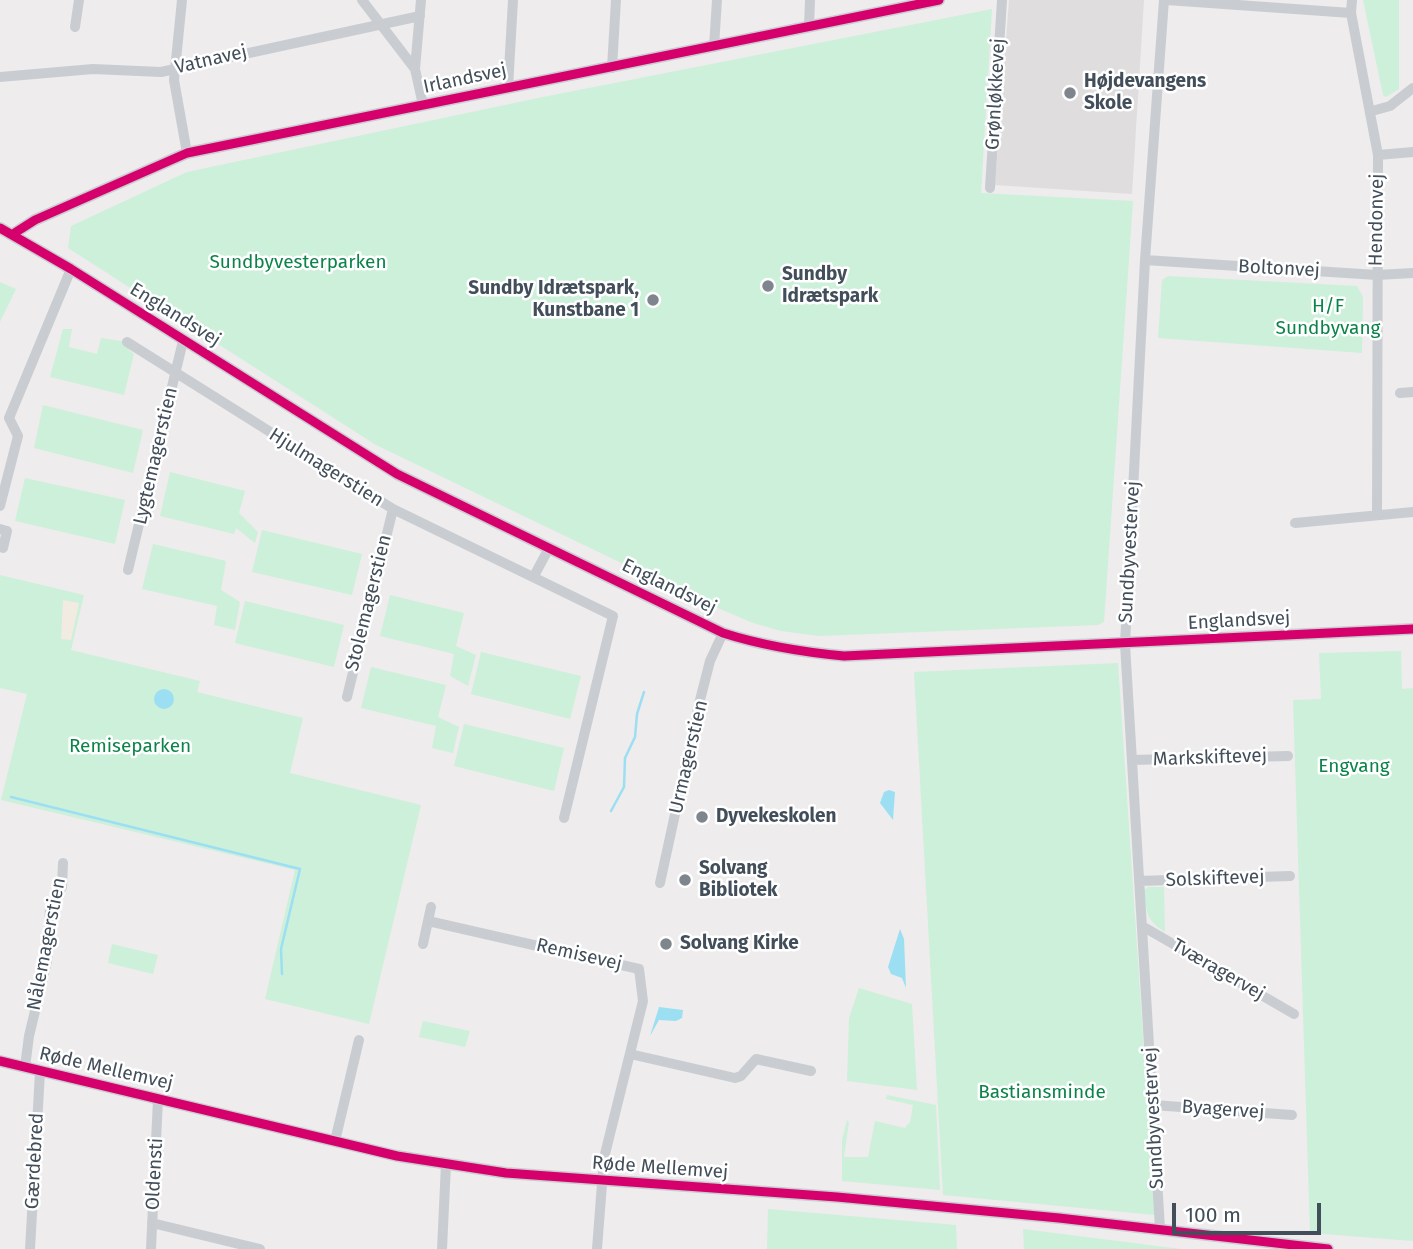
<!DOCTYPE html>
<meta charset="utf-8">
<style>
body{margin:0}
#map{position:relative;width:1413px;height:1249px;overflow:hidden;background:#eeecec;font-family:"Fira Sans",sans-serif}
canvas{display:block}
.scale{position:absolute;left:1172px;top:1203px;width:149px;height:32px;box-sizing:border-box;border:4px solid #424e5a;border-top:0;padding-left:9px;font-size:21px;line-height:24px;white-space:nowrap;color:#424e5a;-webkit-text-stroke:5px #fff;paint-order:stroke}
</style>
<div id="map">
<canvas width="1413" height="1249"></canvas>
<div class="scale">100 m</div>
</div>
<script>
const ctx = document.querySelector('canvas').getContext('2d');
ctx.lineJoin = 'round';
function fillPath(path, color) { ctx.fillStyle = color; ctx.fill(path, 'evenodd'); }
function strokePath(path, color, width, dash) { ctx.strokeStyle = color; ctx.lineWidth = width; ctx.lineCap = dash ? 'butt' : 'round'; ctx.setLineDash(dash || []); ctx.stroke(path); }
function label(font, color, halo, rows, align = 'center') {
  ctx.font = font + ' "Fira Sans",sans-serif'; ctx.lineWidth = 5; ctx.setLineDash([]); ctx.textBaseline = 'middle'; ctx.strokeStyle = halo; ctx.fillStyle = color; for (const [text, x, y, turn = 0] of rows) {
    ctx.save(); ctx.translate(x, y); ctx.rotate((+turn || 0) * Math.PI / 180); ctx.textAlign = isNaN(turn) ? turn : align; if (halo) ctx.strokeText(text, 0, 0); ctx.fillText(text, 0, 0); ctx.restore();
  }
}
const education = new Path2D(`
 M 1009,0 L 1144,0 L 1132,194 L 995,185 Z`);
const green = new Path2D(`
 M 1363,0 L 1399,0 L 1399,89 L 1386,97 L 1383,95 Z
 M 992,9 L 981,193 L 1133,201 L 1104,622 L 1098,625 L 819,636 L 781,631 L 753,623 L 692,597 L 376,445 L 68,248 L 71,226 L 187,172 L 538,98 Z
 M 1168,276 L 1357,286 L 1363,297 L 1362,353 L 1158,338 L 1162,280 Z
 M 0,282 L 16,289 L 0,322 Z
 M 63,329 L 72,329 L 69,347 L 97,354 L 101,338 L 127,342 L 128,349 L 134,354 L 124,395 L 50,377 Z
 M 43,405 L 143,430 L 133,473 L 34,448 Z
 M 170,472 L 245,491 L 239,513 L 258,532 L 255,543 L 236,528 L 234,534 L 160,516 Z
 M 25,478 L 125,500 L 115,544 L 15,521 Z
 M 262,530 L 362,554 L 352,595 L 252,572 Z
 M 153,544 L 226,561 L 221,590 L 240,602 L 235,630 L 214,625 L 217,606 L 142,589 Z
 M 0,575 L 84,595 L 71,650 L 200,681 L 197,692 L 303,718 L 290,773 L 421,805 L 369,1024 L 265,999 L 295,870 L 1,800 L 27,694 L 0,688 Z
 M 390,595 L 464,613 L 456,646 L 476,655 L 468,686 L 450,676 L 454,654 L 380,636 Z
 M 245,601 L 344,625 L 334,667 L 235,643 Z
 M 1401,651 L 1402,689 L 1413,688 L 1413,1241 L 1310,1233 L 1293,700 L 1321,699 L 1319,653 Z
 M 481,652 L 581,676 L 570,719 L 471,694 Z
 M 1118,663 L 1155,1215 L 943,1195 L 914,672 Z
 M 371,667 L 446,685 L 438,717 L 459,727 L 453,753 L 432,748 L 436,726 L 361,708 Z
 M 464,724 L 564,748 L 554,791 L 454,766 Z
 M 1148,887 L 1164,887 L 1165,932 C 1146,920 1146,912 1144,890 Z
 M 112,944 L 158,955 L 153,974 L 108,963 Z
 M 859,988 L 912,1004 L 917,1090 L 847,1081 L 849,1018 Z
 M 423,1021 L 470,1031 L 465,1047 L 419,1037 Z
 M 887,1095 L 936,1105 L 940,1190 L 842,1181 L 842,1140 L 847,1120 L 849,1122 L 844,1157 L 868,1157 L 875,1121 L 905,1128 L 910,1122 L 913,1105 L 886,1099 Z
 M 768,1209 L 956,1225 L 957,1249 L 767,1249 Z
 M 1023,1229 L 1181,1249 L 1024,1249 Z`);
const sand = new Path2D(`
 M 63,600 L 79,603 L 71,640 L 61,639 Z`);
const water = new Path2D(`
 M154 699a10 10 0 1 1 20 0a10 10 0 1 1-20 0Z
 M 889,790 L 895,792 L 893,820 L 880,803 L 884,792 Z
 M 900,929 L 904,939 L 906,988 L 902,978 L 891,974 L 888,967 Z
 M 659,1007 L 683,1010 L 682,1018 L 676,1021 L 659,1020 L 650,1036 Z`);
const stream = new Path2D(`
 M 11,797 L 300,869 L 281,949 L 282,974
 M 611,811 L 624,787 L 625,758 L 635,737 L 637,714 L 644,692`);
const minor = new Path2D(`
 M 182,0 L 174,80 L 187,153
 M 362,0 L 415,69
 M 421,0 L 415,69 L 423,105
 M 1167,0 L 1351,13
 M 1352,0 L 1351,13 L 1378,155 L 1377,515
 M 809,26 L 810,0
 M 75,27 L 79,0
 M 714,47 L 717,0
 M 612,68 L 616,0
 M 0,77 L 93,69 L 161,72 L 420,16
 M 508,88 L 513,0
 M 1372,111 L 1390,106 L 1413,88
 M 1378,155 L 1413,152
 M 990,188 L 1002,0
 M 1145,260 L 1377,275 L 1413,273
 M 127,342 L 393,509 L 613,616 L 564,818
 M 1400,393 L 1413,392
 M 0,506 L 18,436 L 9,418 L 71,269
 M 1295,523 L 1413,512
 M 0,529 L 7,531 L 3,548
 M 128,570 L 183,341
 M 534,576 L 549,548
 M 347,697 L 393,509
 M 1132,760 L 1288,756
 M 1139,881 L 1290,876
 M 660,883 L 699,704 L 710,661 L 723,633
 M 428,921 L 639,969 L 643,1001 L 604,1158 L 597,1249
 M 1142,926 L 1294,1014
 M 423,944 L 431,907
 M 630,1054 L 735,1078 L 741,1076 L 756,1059 L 811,1071
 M 25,1067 L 29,1036 L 47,961 L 50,908 L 62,887 L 63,863
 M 1153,1105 L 1292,1115
 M 335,1141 L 359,1040
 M 152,1223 L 260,1249
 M 1160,1229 L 1125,644 L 1145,260 L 1164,0
 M 30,1249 L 40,1072
 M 151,1249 L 158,1099
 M 442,1249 L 446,1164`);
const tertiary = new Path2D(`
 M 0,228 L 71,269 L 397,474 L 723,633 C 764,646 801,652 844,656 L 1413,629
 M 13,234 L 35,220 L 187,153 L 939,0
 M 0,1061 L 397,1156 L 506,1173 L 837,1197 L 1059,1218 L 1328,1249`);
const cycleway = new Path2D(`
 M 0,228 L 71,269 L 397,474 L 723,633 C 764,646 801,652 844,656 L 1413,629
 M 13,234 L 35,220 L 187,153 L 939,0
 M 0,1061 L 397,1156 L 506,1173 L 837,1197 L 1059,1218 L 1328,1249`);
const markers = [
 [1070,93,7,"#7e858d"],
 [768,286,7,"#7e858d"],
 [653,300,7,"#7e858d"],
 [702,817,7,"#7e858d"],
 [685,880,7,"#7e858d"],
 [666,944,7,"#7e858d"]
];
const streetNames = [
 ["Vatnavej",211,60,-13],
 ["Irlandsvej",465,79,-12],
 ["Grønløkkevej",996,94,-87],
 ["Hendonvej",1377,220,-89],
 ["Boltonvej",1279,269,3],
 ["Englandsvej",175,315,32],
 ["Lygtemagerstien",156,456,-77],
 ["Hjulmagerstien",326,468,32],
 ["Sundbyvestervej",1130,552,-87],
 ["Englandsvej",669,587,26],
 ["Stolemagerstien",369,603,-76],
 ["Englandsvej",1239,621,-3],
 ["Urmagerstien",689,757,-77],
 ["Markskiftevej",1210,758,-2],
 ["Solskiftevej",1215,879,-2],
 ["Nålemagerstien",47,944,-79],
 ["Remisevej",579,955,13],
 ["Tværagervej",1218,970,30],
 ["Røde Mellemvej",106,1069,13],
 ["Byagervej",1223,1110,4],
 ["Sundbyvestervej",1154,1118,-93],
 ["Gærdebred",35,1161,-87],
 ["Røde Mellemvej",660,1168,4],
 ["Oldensti",155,1174,-87]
];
const poiNames = [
 ["Højdevangens",1084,82],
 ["Skole",1084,104],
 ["Sundby",782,275],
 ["Idrætspark",782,297],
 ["Sundby Idrætspark,",639,289,"right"],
 ["Kunstbane 1",639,311,"right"],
 ["Dyvekeskolen",716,817],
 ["Solvang",699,869],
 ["Bibliotek",699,891],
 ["Solvang Kirke",680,944]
];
const parkNames = [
 ["Sundbyvesterparken",298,263],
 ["H/F",1328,307],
 ["Sundbyvang",1328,329],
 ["Remiseparken",130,747],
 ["Engvang",1354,767],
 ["Bastiansminde",1042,1093]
];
fillPath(education, '#dfddde');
fillPath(green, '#cdf0da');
fillPath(sand, '#f1ebe1');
fillPath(water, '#9cdff3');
strokePath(stream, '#9cdff3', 2.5);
strokePath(minor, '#c9cdd1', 10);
strokePath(tertiary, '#c9cdd1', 12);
strokePath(cycleway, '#d6006c', 9);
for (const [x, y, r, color] of markers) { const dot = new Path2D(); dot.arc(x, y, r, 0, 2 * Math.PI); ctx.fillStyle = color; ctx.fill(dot); strokePath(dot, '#fff', 2.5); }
label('19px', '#424e5a', '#fff', streetNames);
label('bold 19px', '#424e5a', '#fff', poiNames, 'left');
label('19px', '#0b8349', '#fff', parkNames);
</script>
